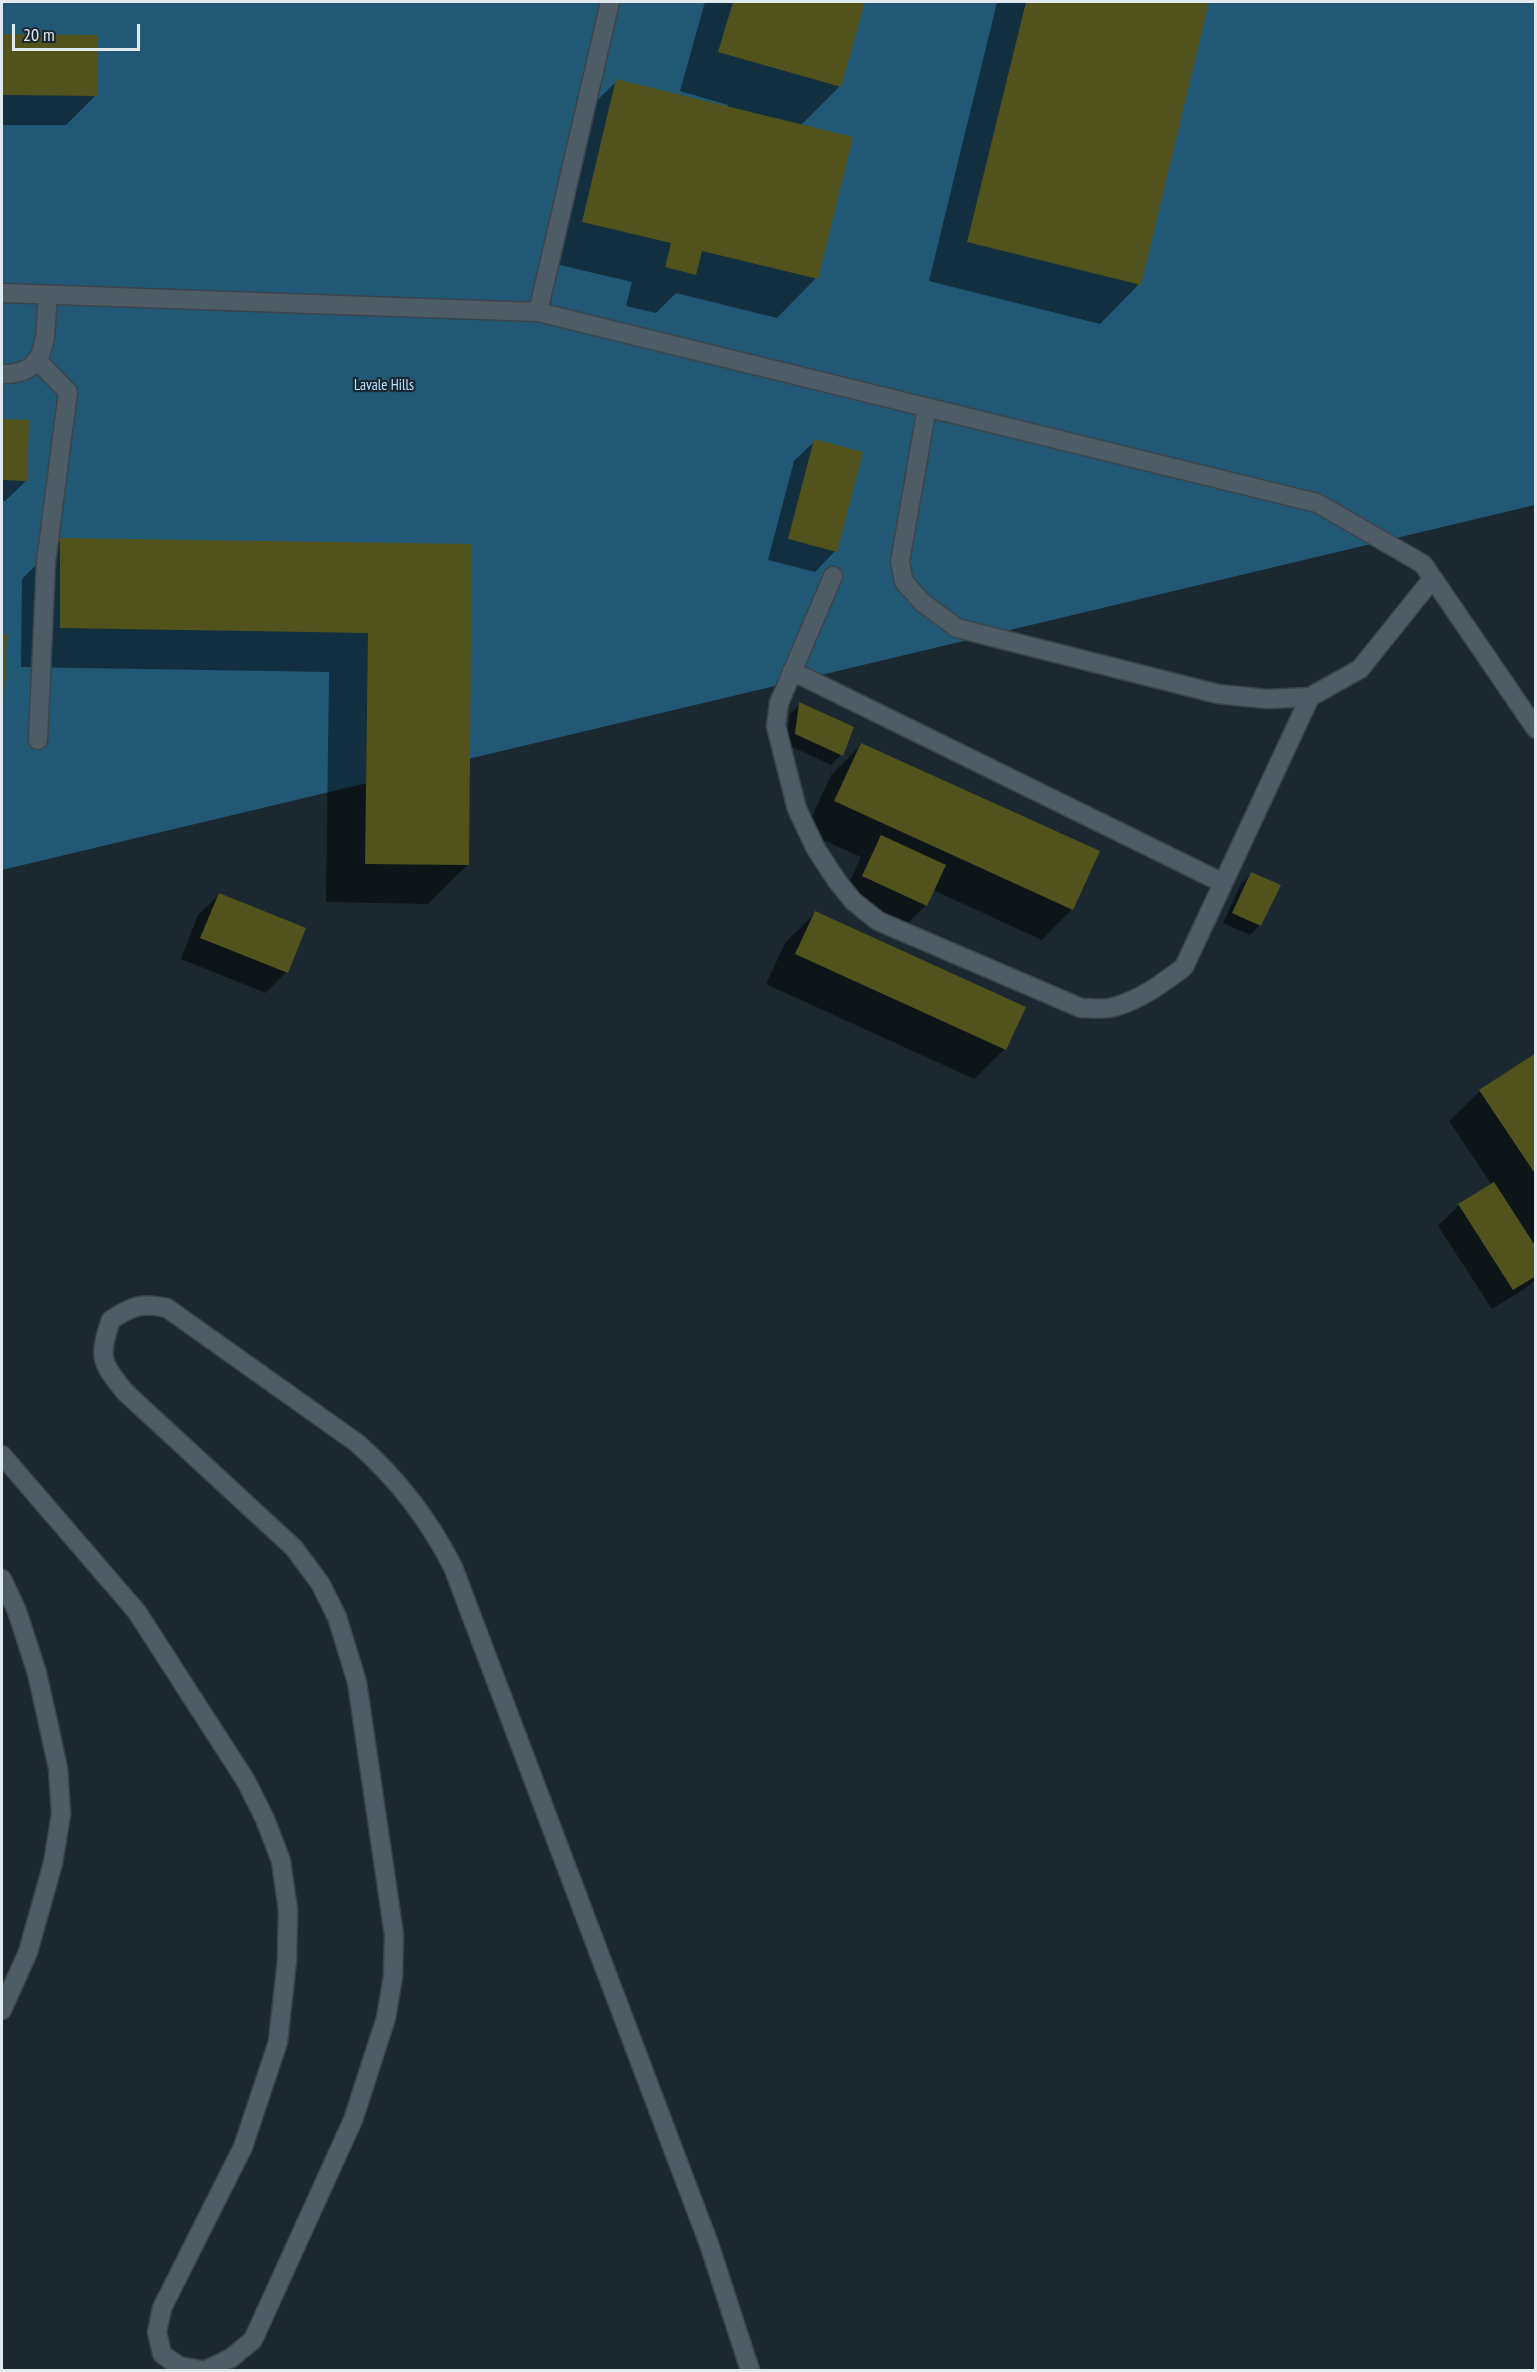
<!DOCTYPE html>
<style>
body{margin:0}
#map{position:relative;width:1537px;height:2372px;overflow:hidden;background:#1b2830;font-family:"PT Sans Narrow",sans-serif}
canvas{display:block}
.frame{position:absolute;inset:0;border:3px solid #e0e9ee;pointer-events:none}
.scale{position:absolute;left:12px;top:24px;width:128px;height:27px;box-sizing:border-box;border:3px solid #e0e9ee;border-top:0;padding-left:8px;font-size:18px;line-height:21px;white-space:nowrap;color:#e0e9ee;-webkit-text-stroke:4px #1b2830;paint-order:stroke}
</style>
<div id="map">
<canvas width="1537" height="2372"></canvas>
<div class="frame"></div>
<div class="scale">20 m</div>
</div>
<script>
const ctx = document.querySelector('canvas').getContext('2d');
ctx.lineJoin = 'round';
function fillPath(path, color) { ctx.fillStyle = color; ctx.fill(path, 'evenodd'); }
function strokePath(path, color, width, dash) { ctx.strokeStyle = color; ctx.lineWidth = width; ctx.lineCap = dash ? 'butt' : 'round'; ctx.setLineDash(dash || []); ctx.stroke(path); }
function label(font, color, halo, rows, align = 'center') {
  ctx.font = font + ' "PT Sans Narrow",sans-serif'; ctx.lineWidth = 4.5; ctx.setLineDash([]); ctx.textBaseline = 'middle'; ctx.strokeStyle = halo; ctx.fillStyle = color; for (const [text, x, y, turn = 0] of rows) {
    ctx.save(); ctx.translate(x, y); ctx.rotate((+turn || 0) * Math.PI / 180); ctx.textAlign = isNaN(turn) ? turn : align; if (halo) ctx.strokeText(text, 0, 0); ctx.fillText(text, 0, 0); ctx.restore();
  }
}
const forest = new Path2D(`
 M 2,2 L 1535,2 L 1535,505 L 2,870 Z`);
const shadow = new Path2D(`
 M 705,2 L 864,2 L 839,87 L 800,126 L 816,278 L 777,318 L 676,293 L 656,313 L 626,306 L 632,282 L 543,261 L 577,120 L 617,81 L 728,108 L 728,105 L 680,91 Z
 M 997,2 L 1208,2 L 1139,284 L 1100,324 L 929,281 Z
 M 2,36 L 96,36 L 96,95 L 66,125 L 2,125 Z
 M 2,420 L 27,421 L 26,481 L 5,501 L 2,501 Z
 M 815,441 L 835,551 L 815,572 L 768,560 L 794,461 Z
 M 61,540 L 471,546 L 467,865 L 428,904 L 326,902 L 329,672 L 21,667 L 22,579 Z
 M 2,635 L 5,635 L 2,731 Z
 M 800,704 L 852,728 L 841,755 L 831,765 L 786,744 L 790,714 Z
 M 861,745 L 1072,909 L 1042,940 L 933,890 L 926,905 L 906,925 L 843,896 L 861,857 L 805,832 L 831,775 Z
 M 1251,874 L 1260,925 L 1250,935 L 1223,923 L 1241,884 Z
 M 219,895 L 304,929 L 286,972 L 266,993 L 181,959 L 198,915 Z
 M 815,913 L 1005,1049 L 974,1079 L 766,984 L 785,943 Z
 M 1536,1054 L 1536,1279 L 1526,1288 L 1492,1309 L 1438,1226 L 1459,1205 L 1492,1185 L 1449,1121 L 1480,1091 Z`);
const building = new Path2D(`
 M 733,2 L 865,2 L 841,87 L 718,52 Z
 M 1026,2 L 1209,2 L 1141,285 L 967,242 Z
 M 2,34 L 97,35 L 97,96 L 2,95 Z
 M 616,79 L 853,137 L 818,279 L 702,251 L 696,275 L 665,267 L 671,243 L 582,222 Z
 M 2,419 L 29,420 L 27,481 L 2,480 Z
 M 814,439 L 863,452 L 837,552 L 788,539 Z
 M 60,538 L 472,544 L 469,865 L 365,864 L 368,633 L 60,628 Z
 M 2,634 L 7,634 L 3,720 L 2,720 Z
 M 799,702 L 854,727 L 843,756 L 795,734 Z
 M 861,743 L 1100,851 L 1073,910 L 834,801 Z
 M 881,835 L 946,865 L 927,906 L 862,876 Z
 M 1251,872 L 1281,885 L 1261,926 L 1232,913 Z
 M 219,893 L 306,928 L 288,973 L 200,938 Z
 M 815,911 L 1026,1007 L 1006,1050 L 795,954 Z
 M 1536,1053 L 1536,1098 L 1534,1099 L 1536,1102 L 1536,1175 L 1479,1090 Z
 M 1494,1182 L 1536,1247 L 1536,1276 L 1513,1290 L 1458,1204 Z`);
const lane = new Path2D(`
 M 2,293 L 538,312 L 1317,503 L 1423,564 L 1536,729
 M 538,312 L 610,2
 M 38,361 L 68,392 L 46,562 L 38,740
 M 2,374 C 52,375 44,333 48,295
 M 927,407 L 900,562 L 904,582 L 923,603 L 957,628 L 1218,694 L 1267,699 L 1310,697 L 1360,669 L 1433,578
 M 833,576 L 779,703 L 776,726 L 797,809 L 816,849 L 837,881 L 853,901 L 878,921 L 1081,1008 C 1091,1008 1104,1010 1114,1007 C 1140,1000 1163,983 1184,967 L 1310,697
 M 792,671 L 1223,883
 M 2,1455 L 137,1612 L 246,1781 L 265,1819 L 281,1861 L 288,1910 L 287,1960 L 278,2042 L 243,2147 L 162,2308 L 157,2332 L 162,2354 L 179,2366 L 201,2370
 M 2,1579 L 17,1611 L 37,1673 L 58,1768 L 61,1814 L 53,1863 L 28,1952 L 2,2010
 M 206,2370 L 231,2358 L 253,2340 L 353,2120 L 386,2018 L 393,1977 L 394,1935 L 357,1682 L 337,1617 L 320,1583 L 294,1548 L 125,1392 C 101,1362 98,1358 111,1320 C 132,1306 142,1302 167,1308 L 357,1443 C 398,1479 428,1518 453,1567 L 709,2244 L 750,2370`);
const parkNames = [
 ["Lavale Hills",384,386]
];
fillPath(forest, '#215875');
fillPath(shadow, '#0007');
fillPath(building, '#51521c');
strokePath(lane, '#3a454b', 21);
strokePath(lane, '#4d5c65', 18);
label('15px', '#b4e2ff', '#1b2830', parkNames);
</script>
